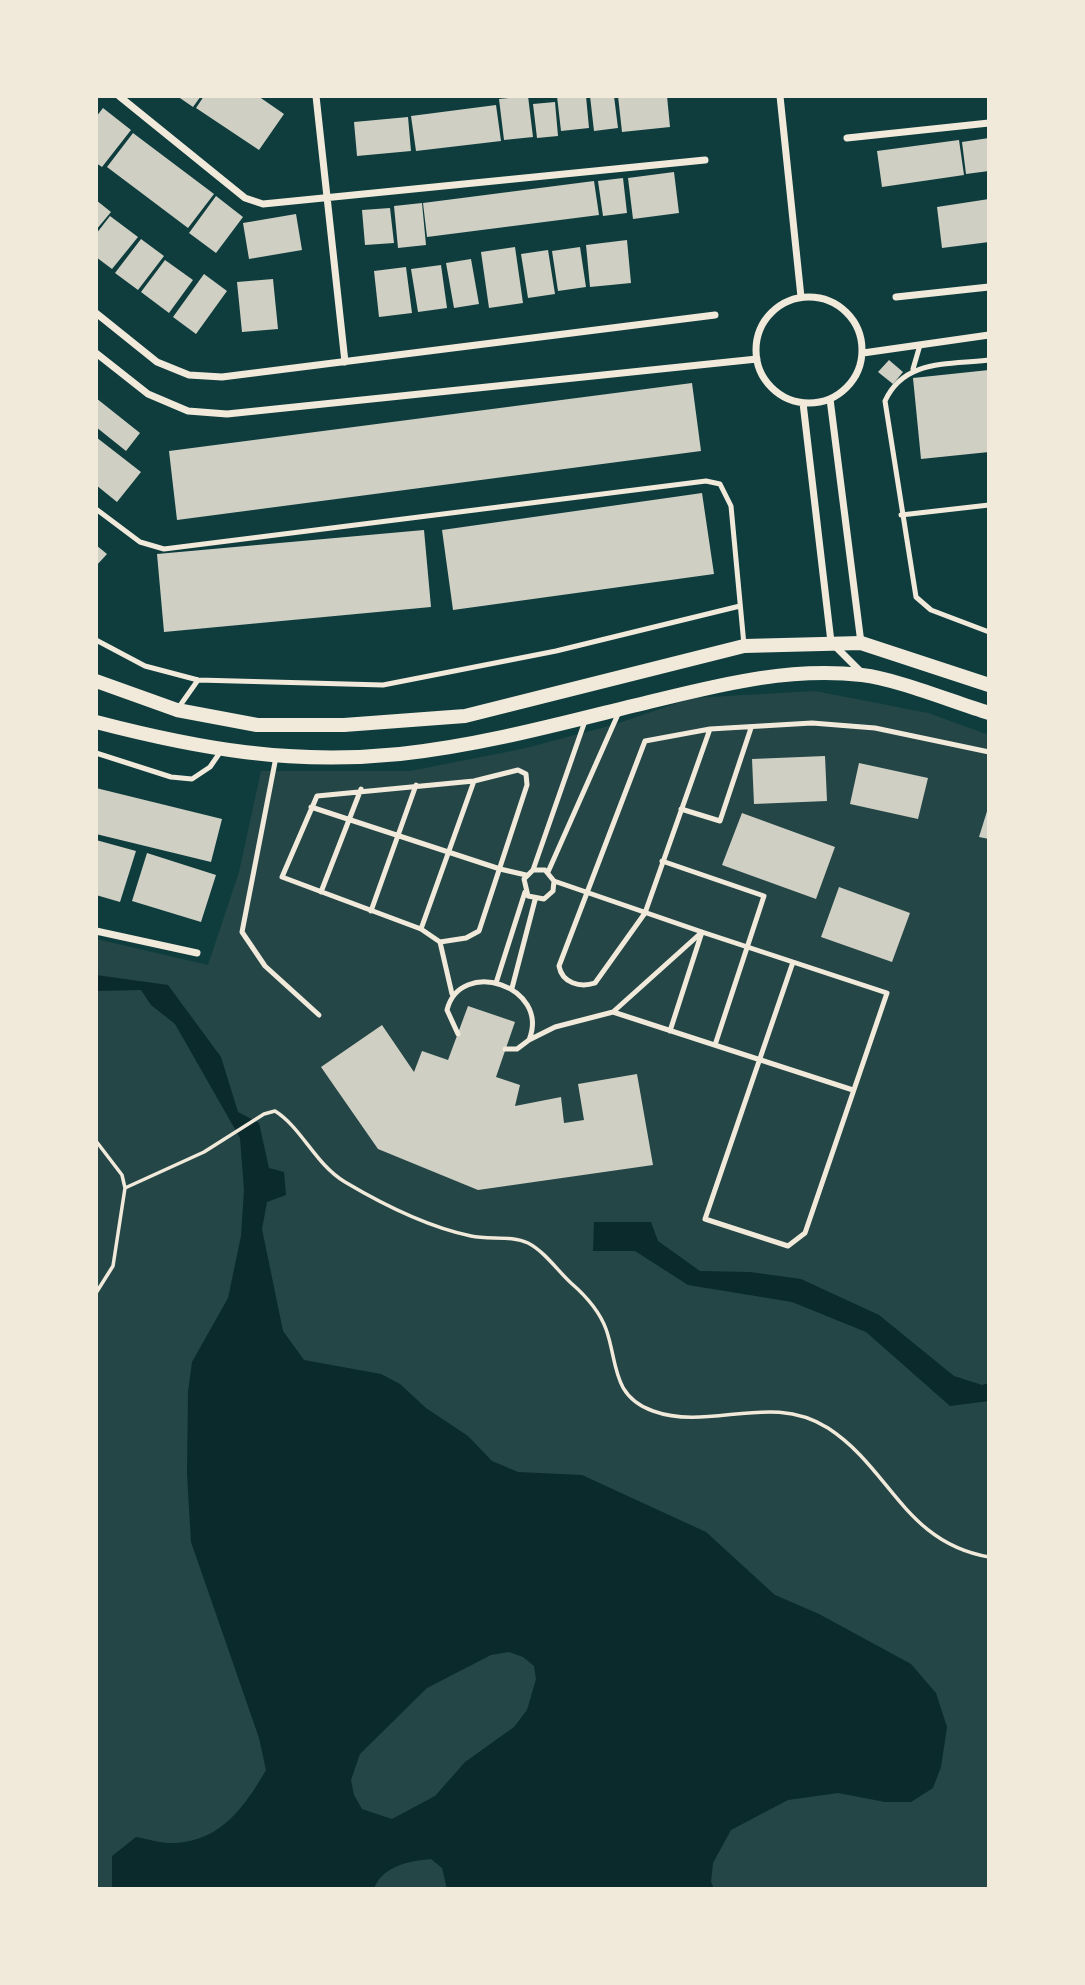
<!DOCTYPE html>
<style>
body{margin:0}
#map{position:relative;width:1085px;height:1985px;overflow:hidden;background:#0f3d3e;font-family:"Work Sans",sans-serif}
canvas{display:block}
.frame{position:absolute;inset:0;border:98px solid #f1e9da;pointer-events:none}
</style>
<div id="map">
<canvas width="1085" height="1985"></canvas>
<div class="frame"></div>
</div>
<script>
const ctx = document.querySelector('canvas').getContext('2d');
ctx.lineJoin = 'round';
function fillPath(path, color) { ctx.fillStyle = color; ctx.fill(path, 'evenodd'); }
function strokePath(path, color, width, dash) { ctx.strokeStyle = color; ctx.lineWidth = width; ctx.lineCap = dash ? 'butt' : 'round'; ctx.setLineDash(dash || []); ctx.stroke(path); }
const green = new Path2D(`
 M 815,691 L 928,713 L 989,735 L 989,1889 L 96,1889 L 96,939 L 208,965 L 239,872 L 261,771 L 410,771 L 522,749 L 613,725 L 692,698 Z`);
const water = new Path2D(`
 M 96,975 L 168,985 L 221,1057 L 238,1112 L 259,1123 L 269,1168 L 284,1172 L 286,1195 L 267,1202 L 262,1229 L 283,1331 L 304,1360 L 381,1374 L 400,1384 L 426,1408 L 468,1436 L 492,1461 L 518,1472 L 582,1475 L 706,1532 L 775,1595 L 819,1614 L 911,1664 L 936,1693 L 947,1727 L 941,1767 L 933,1788 L 911,1802 L 885,1802 L 838,1793 L 788,1800 L 731,1830 L 713,1863 L 711,1882 L 714,1889 L 447,1889 L 442,1868 L 431,1859 C 409,1861 382,1866 374,1889 L 112,1889 L 112,1856 L 136,1837 C 148,1839 163,1844 175,1843 C 221,1841 245,1806 266,1770 L 259,1738 L 191,1542 L 187,1474 L 188,1392 L 192,1362 L 228,1298 L 241,1236 L 244,1190 L 240,1138 L 175,1024 L 151,1005 L 141,990 L 96,991 ZM 509,1652 L 523,1657 L 534,1666 L 536,1679 L 527,1710 L 514,1727 L 465,1762 L 435,1796 L 392,1819 L 362,1809 L 354,1795 L 351,1780 L 360,1754 L 427,1688 L 491,1655 Z
 M 594,1222 L 651,1222 L 658,1241 L 700,1271 L 750,1272 L 801,1279 L 879,1315 L 954,1376 L 982,1385 L 989,1383 L 989,1401 L 950,1406 L 866,1332 L 792,1302 L 688,1285 L 635,1251 L 593,1251 Z`);
const building = new Path2D(`
 M 177,96 L 201,96 L 193,107 Z
 M 204,96 L 258,96 L 284,114 L 259,150 L 196,108 Z
 M 528,96 L 533,137 L 504,140 L 499,99 Z
 M 557,96 L 586,96 L 589,128 L 561,131 Z
 M 590,96 L 614,96 L 618,128 L 594,131 Z
 M 618,96 L 667,96 L 670,127 L 622,132 Z
 M 555,102 L 558,136 L 537,138 L 533,104 Z
 M 496,105 L 501,141 L 416,151 L 411,116 Z
 M 103,108 L 131,130 L 102,167 L 96,163 L 96,117 Z
 M 408,117 L 411,151 L 357,156 L 354,122 Z
 M 133,133 L 214,194 L 188,228 L 107,167 Z
 M 989,138 L 989,171 L 966,174 L 962,142 Z
 M 959,140 L 964,175 L 882,187 L 877,151 Z
 M 674,172 L 679,213 L 633,219 L 628,178 Z
 M 623,178 L 627,213 L 603,216 L 598,181 Z
 M 594,181 L 599,215 L 427,237 L 423,203 Z
 M 216,196 L 243,217 L 216,253 L 189,233 Z
 M 989,199 L 989,242 L 942,248 L 937,207 Z
 M 96,200 L 111,212 L 96,230 Z
 M 422,203 L 426,245 L 398,248 L 394,206 Z
 M 390,208 L 394,243 L 365,245 L 362,210 Z
 M 296,214 L 302,250 L 249,259 L 243,223 Z
 M 110,216 L 138,237 L 112,269 L 96,257 L 96,234 Z
 M 141,239 L 164,256 L 138,290 L 115,273 Z
 M 627,240 L 631,283 L 590,287 L 586,245 Z
 M 515,247 L 523,303 L 489,308 L 481,252 Z
 M 580,247 L 586,287 L 558,291 L 552,251 Z
 M 548,250 L 555,294 L 528,298 L 521,254 Z
 M 471,259 L 479,304 L 454,308 L 446,263 Z
 M 165,260 L 193,280 L 169,313 L 141,292 Z
 M 441,265 L 447,308 L 418,312 L 411,269 Z
 M 406,267 L 412,313 L 379,317 L 374,271 Z
 M 204,274 L 227,291 L 196,334 L 173,317 Z
 M 273,279 L 278,329 L 242,332 L 237,282 Z
 M 889,360 L 903,372 L 893,384 L 878,372 Z
 M 989,370 L 989,452 L 921,459 L 913,378 Z
 M 692,383 L 701,451 L 177,520 L 169,451 Z
 M 96,398 L 140,433 L 126,451 L 96,427 Z
 M 96,437 L 141,472 L 117,502 L 96,485 Z
 M 702,493 L 714,574 L 453,610 L 442,530 Z
 M 424,530 L 431,607 L 164,632 L 157,554 Z
 M 96,545 L 107,554 L 96,566 Z
 M 825,756 L 827,801 L 754,804 L 752,759 Z
 M 859,763 L 928,778 L 918,819 L 850,804 Z
 M 96,788 L 222,819 L 211,862 L 96,834 Z
 M 988,808 L 989,809 L 989,839 L 979,837 Z
 M 742,813 L 835,847 L 816,899 L 722,865 Z
 M 96,840 L 136,851 L 120,902 L 96,895 Z
 M 147,853 L 216,875 L 201,922 L 132,901 Z
 M 839,887 L 910,913 L 892,962 L 821,937 Z
 M 468,1006 L 515,1022 L 496,1077 L 520,1085 L 515,1106 L 561,1097 L 564,1123 L 584,1120 L 578,1084 L 637,1074 L 653,1165 L 478,1190 L 378,1149 L 321,1067 L 382,1025 L 414,1072 L 422,1051 L 448,1060 Z`);
const path = new Path2D(`
 M 96,1141 L 122,1175 L 125,1188
 M 96,1293 L 113,1266 L 125,1188 L 204,1152 L 264,1114 L 275,1111 C 302,1128 315,1164 345,1182 C 382,1204 428,1227 471,1236 C 489,1240 511,1235 528,1243 C 544,1251 558,1271 571,1283 C 586,1296 599,1310 606,1329 C 618,1362 611,1396 653,1411 C 711,1432 770,1391 828,1428 C 891,1469 904,1542 989,1557`);
const service = new Path2D(`
 M 989,360 C 948,365 904,359 885,401 L 916,597 L 931,610 L 989,632
 M 913,369 L 920,345
 M 96,509 L 140,542 L 164,549 L 706,481 L 720,484 L 731,506 L 744,645
 M 901,515 L 989,505
 M 96,640 L 145,666 L 198,680 L 383,685 L 556,651 L 740,606
 M 179,707 L 198,680
 M 710,729 L 645,913 L 595,983 C 580,988 562,983 559,966 L 645,741 L 710,729 L 812,723 L 875,728 L 989,752
 M 96,753 L 171,777 L 192,779 L 210,767 L 221,751
 M 276,757 L 242,932 L 265,966 L 319,1015
 M 311,807 L 500,869 L 526,875
 M 681,809 L 720,821 L 751,728
 M 662,861 L 764,896 L 715,1045
 M 533,870 L 545,870 L 554,881 L 553,891 L 544,899 L 528,896 L 524,879 L 533,870 L 585,721
 M 548,872 L 619,712
 M 321,892 L 361,789
 M 371,911 L 416,785
 M 421,929 L 474,781
 M 440,942 L 466,938 L 479,931 L 527,785 L 526,774 L 518,770 L 474,781 L 317,796 L 282,877 L 421,929 L 440,942 L 452,994
 M 496,983 L 525,892
 M 512,988 L 535,900
 M 613,1012 L 853,1090
 M 670,1031 L 702,932 L 887,993 L 805,1233 L 788,1246 L 705,1219 L 793,962
 M 458,1034 L 447,1010 C 460,957 551,986 529,1040 L 517,1049 L 505,1049
 M 529,1040 L 555,1027 L 613,1012 L 702,932 L 554,881`);
const minor = new Path2D(`
 M 119,96 L 245,198 L 263,204 L 705,160
 M 316,96 L 345,362
 M 780,96 L 801,297
 M 847,138 L 989,123
 M 896,297 L 989,287
 M756 350a53 53 0 1 1 106 0a53 53 0 1 1-106 0Z
 M 96,313 L 157,362 L 189,375 L 222,377 L 715,315
 M 96,353 L 148,394 L 188,411 L 227,414 L 757,359
 M 863,353 L 989,335
 M 830,399 L 861,643
 M 803,403 L 831,642 L 863,674
 M 96,931 L 197,953`);
const secondary = new Path2D(`
 M 96,681 L 177,710 L 257,725 L 344,725 L 465,716 L 744,646 L 861,643 L 989,685
 M 96,722 C 200,749 291,765 400,754 C 485,745 570,721 653,701 C 723,684 789,667 862,675 C 897,679 953,702 989,713`);
fillPath(green, '#244646');
fillPath(water, '#0a2a2b');
fillPath(building, '#cfcfc3');
strokePath(path, '#f1e9da', 3.5);
strokePath(service, '#f1e9da', 5);
strokePath(minor, '#f1e9da', 7);
strokePath(secondary, '#f1e9da', 14);
</script>
